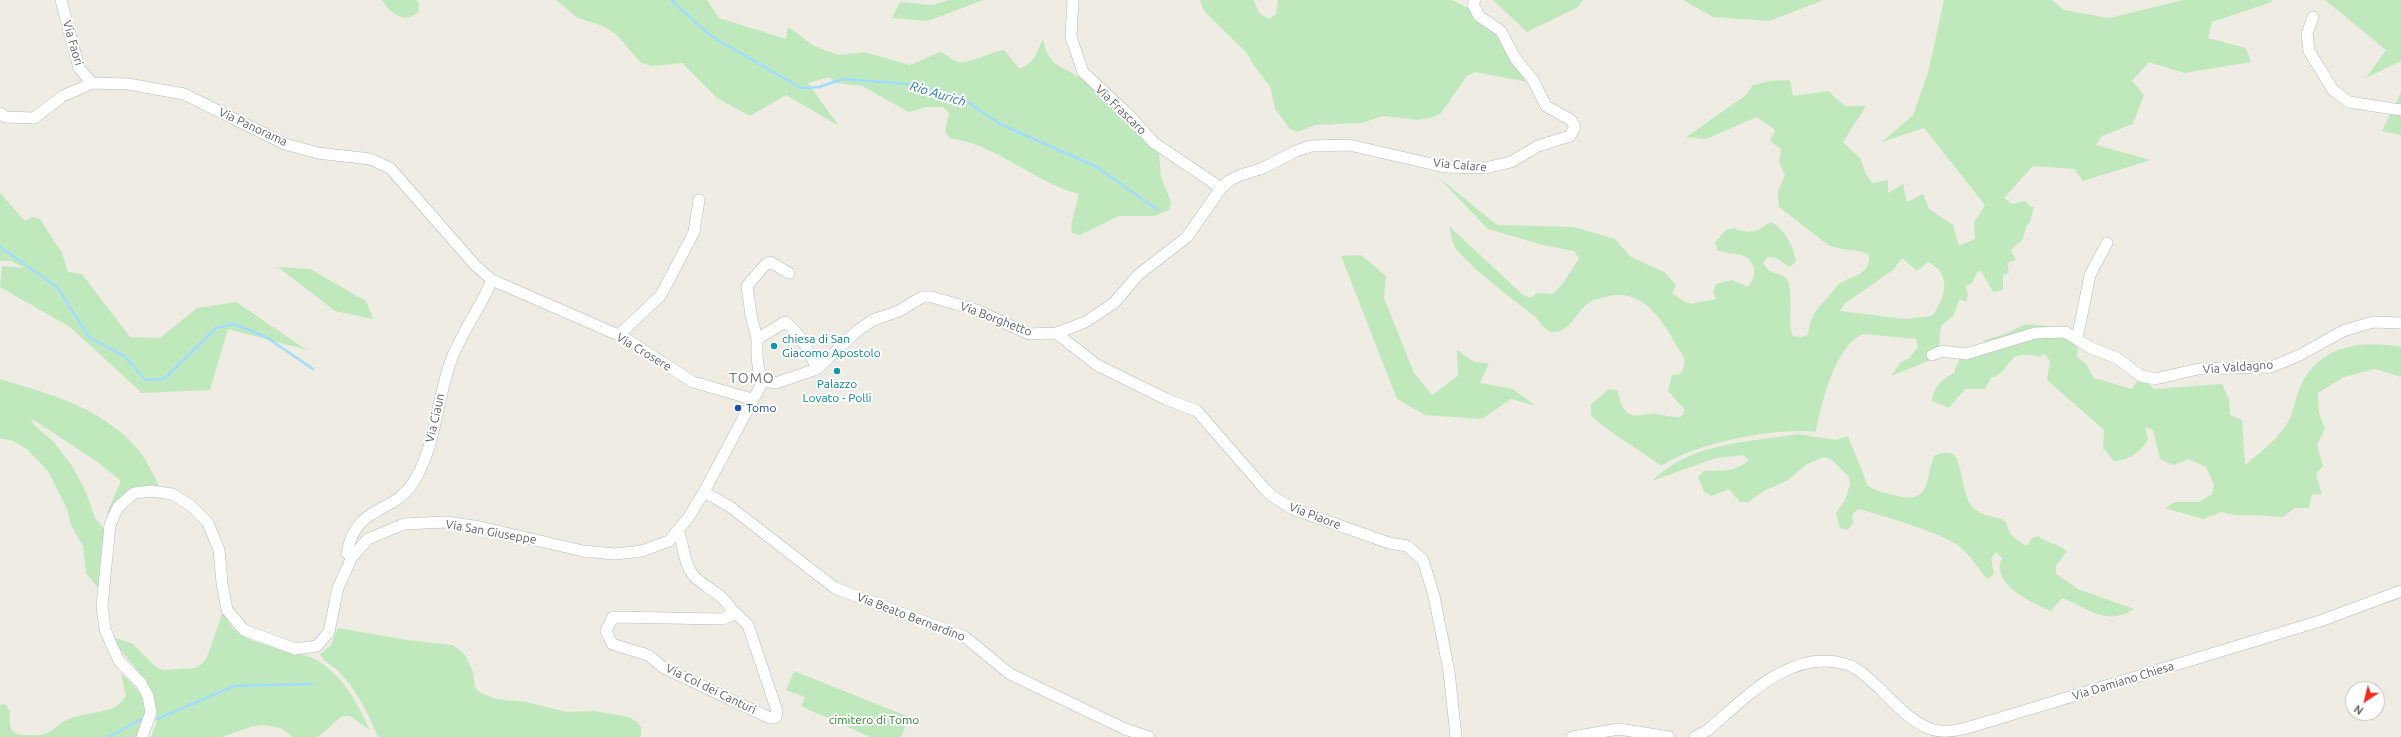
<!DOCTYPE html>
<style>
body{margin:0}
#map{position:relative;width:2401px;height:737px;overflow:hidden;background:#efece3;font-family:Ubuntu,sans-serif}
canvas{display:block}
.north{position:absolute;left:2345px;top:681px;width:40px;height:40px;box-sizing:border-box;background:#fff;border:1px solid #bdbfc1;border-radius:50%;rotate:215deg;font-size:11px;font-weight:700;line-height:16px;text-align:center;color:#5b6065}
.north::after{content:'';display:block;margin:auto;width:14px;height:18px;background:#f62922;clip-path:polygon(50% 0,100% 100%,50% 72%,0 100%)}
</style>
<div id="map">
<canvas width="2401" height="737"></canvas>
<div class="north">N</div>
</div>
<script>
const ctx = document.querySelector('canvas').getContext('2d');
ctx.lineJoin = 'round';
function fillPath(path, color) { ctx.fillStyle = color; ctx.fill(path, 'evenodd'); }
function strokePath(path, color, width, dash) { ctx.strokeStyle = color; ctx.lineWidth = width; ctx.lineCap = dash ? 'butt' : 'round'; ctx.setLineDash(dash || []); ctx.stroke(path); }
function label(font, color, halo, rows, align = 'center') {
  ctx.font = font + ' Ubuntu,sans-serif'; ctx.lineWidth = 4; ctx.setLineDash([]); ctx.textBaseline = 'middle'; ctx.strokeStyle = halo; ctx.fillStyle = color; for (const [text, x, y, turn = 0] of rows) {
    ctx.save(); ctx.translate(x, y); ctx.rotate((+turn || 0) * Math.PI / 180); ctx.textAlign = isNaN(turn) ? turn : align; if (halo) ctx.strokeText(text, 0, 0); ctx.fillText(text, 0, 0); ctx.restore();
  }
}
const green = new Path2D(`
 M 382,0 L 416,0 L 419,3 L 419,11 C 406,25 390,14 382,0 Z
 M 556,0 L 707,0 L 719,18 L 786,39 L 788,27 L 814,46 L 838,55 L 864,52 L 910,65 L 940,52 C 947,54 951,60 958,62 C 967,65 993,51 1004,50 L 1019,68 C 1033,66 1037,52 1043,39 L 1046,51 L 1054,63 L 1086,81 L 1159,153 L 1161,177 L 1171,202 L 1169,210 L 1154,216 L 1119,216 L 1080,235 L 1072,233 L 1071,225 L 1079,194 C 1033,182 997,144 949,138 L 945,131 L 949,113 L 943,107 L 927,107 L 909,112 L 862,86 L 835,83 L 829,77 L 808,83 L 839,126 L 786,95 L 750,116 L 717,98 L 682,63 L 652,66 L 641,63 L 616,34 L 603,26 L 578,18 Z
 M 948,0 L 983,0 L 928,21 L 892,18 L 900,2 L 933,5 Z
 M 1200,0 L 1254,0 C 1258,10 1258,15 1270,19 L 1276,14 L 1278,0 L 1452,0 L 1468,8 L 1474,16 L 1501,31 L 1528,82 L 1475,72 L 1467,76 L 1441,113 L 1434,117 L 1418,120 L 1384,116 L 1361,123 L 1315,125 L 1297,132 L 1290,129 L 1275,109 L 1270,86 L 1255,67 L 1247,53 L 1210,17 L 1203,9 Z
 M 1493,0 L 1583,0 L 1578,7 L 1527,32 Z
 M 1683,0 L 1824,0 L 1769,21 L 1713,17 Z
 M 1944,0 L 2052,0 L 2064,10 L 2109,18 L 2183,0 L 2271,0 L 2272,2 L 2212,22 L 2208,38 L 2246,48 L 2251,62 L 2184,73 L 2149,62 L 2132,81 L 2144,95 L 2133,124 L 2102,136 L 2096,145 L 2151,160 L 2083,181 L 2074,169 L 2033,166 L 2004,198 L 2012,204 L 2025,201 L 2031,207 L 2034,207 L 2030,222 L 2026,227 L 2023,239 L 2011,250 L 2016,260 L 2007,263 L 2009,273 L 2003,275 L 2003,290 L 1993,292 L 1981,271 L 1977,272 L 1972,283 L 1966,286 L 1968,296 L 1966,302 L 1960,299 L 1953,316 L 1941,326 L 1938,357 L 1891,376 L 1901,362 L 1908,359 L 1918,347 L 1916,339 L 1864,334 C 1836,342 1820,407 1816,432 C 1775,427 1696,443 1661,466 C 1638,448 1611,435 1591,415 L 1591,404 L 1609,389 L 1617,390 C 1620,397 1620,405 1625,410 C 1634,421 1646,412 1657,414 C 1666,415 1672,418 1681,417 L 1685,410 L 1668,391 L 1672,375 L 1680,374 C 1689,361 1683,356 1676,345 C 1661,317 1641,287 1606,297 C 1598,299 1589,300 1584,307 C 1575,316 1567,334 1552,332 C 1544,331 1540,321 1534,316 C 1510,297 1476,272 1456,249 C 1452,243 1451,232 1449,226 L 1523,295 L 1531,298 L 1537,293 L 1553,294 L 1564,282 L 1579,258 L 1574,251 L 1543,245 L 1488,229 L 1437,176 L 1497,225 L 1574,227 L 1615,239 L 1631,257 L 1664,272 L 1676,285 L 1672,293 L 1685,302 L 1693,304 C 1701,300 1707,302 1716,299 L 1713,291 L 1716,284 L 1732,280 L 1748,287 C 1753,280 1756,274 1753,266 C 1747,250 1730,256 1717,250 L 1715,242 L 1726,230 L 1734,228 C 1750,236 1757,231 1771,222 C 1784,228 1794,247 1796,261 L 1790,267 L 1776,258 L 1768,257 L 1763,263 L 1768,270 C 1772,273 1778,273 1783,276 C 1797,283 1786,322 1793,336 L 1801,337 L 1808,335 C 1811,315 1815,311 1828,297 C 1832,293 1834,288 1838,285 C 1851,275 1871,276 1869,255 C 1856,248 1841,251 1828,245 L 1779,207 L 1778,191 L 1785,175 L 1779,162 L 1781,149 L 1770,141 L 1775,130 L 1757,117 L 1706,139 L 1686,137 L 1745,96 L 1753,85 L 1770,81 L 1790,80 L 1793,96 L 1828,91 L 1845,106 L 1866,106 L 1843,142 L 1860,158 L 1866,174 L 1872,183 L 1888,180 L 1888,193 L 1903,184 L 1907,202 L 1923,194 L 1929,209 L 1953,225 L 1959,246 L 1975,239 L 1974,223 L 1985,205 L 1924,128 L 1882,142 L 1913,115 L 1928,73 ZM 1902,258 L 1917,271 L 1928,262 C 1952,274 1946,297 1932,316 L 1905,319 L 1840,311 L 1844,304 L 1893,270 Z
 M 2325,0 L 2401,0 L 2401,61 L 2366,78 L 2386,50 Z
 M 2401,92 L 2401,135 L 2382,131 Z
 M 0,193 L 25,221 L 32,217 L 40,219 L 62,253 L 68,272 L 82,274 L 130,337 L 160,338 L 197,308 L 236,302 L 307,350 L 228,329 L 210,390 L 142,393 L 70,327 L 0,287 L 2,266 L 24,268 L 11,261 L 0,261 Z
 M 1361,255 L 1386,276 L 1384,298 L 1414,373 L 1432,395 L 1458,376 L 1457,350 L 1474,362 L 1489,363 L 1480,383 L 1513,389 L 1536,406 L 1511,399 L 1482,419 L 1425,415 L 1397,399 L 1341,256 Z
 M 278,267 L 310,269 L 366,301 L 373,319 L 335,311 Z
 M 2026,324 L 2070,328 L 2078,336 L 2077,357 L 2086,364 L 2094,378 L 2132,389 L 2141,376 L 2154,389 L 2222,384 L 2229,399 L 2230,415 L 2242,420 L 2245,465 C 2262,451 2280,438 2290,418 C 2295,407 2296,394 2302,383 C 2322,345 2362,340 2401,347 L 2401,377 L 2375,369 L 2344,377 L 2318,393 L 2319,413 L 2325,429 L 2317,445 L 2323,466 L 2316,474 L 2322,495 L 2312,494 L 2309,508 L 2295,508 L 2283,517 C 2269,515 2231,517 2222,512 L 2203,519 L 2165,508 L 2175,502 L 2199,502 L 2212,494 L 2214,485 L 2206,467 L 2189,459 L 2173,465 L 2160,459 L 2153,430 L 2145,427 L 2148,439 C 2143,451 2128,461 2114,461 L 2103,448 L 2104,430 L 2047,380 L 2050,361 L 2044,354 L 2040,357 C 2002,347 2015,371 1991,378 L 1985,389 L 1965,389 L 1949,408 L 1932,401 C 1933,387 1942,379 1954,373 L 1960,357 L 1975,352 L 1985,340 L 2005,334 Z
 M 0,379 C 53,395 108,409 143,456 C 151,468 156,482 164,494 L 143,492 L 113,519 L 107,513 L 121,481 L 99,463 L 31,418 L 34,425 L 54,442 L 72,466 L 86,492 L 95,518 L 109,534 L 101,592 L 86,573 L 83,546 L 71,525 L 67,509 L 48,471 L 27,449 L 13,441 L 0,438 Z
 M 1798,434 L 1836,440 L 1848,436 L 1868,486 C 1877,492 1887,493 1898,496 C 1931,504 1925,479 1934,456 C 1941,453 1951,450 1956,458 C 1961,467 1963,489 1969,502 C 1978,519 2000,515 2006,522 C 2007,524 2007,528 2009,531 C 2013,538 2020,542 2027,546 L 2031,539 L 2038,536 C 2047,543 2058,544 2067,551 L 2056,566 L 2056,574 L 2078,589 L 2134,609 C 2106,627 2088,608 2062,598 L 2051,611 C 2031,603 1990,583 2002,558 L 1996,552 L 1991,559 L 1994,574 L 1987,579 C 1978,568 1970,555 1959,546 C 1941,533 1882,515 1858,509 L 1852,515 L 1853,523 L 1848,530 L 1840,528 L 1836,513 L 1845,500 L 1850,485 L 1849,477 L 1832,460 L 1824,457 L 1807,464 L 1788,480 L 1764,491 L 1748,502 L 1740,502 L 1729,489 L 1711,496 L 1704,492 L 1698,477 L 1704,471 C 1722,470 1734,473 1749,460 L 1743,455 L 1716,458 L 1652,481 C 1689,443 1748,442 1798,434 Z
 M 224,609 C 229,650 294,645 320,662 C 345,679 357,703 370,730 L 350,716 L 342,716 L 318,737 L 293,737 L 281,728 L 264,725 L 253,726 L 222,737 L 151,737 C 173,695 127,665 109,633 L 115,638 L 133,644 L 156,667 L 163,670 L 195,668 L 202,664 L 207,657 Z
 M 338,628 L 407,640 L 453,645 L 465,655 L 469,663 L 473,672 L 475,688 L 481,693 L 496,699 L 526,702 L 567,712 L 594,711 L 629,717 L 636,721 L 641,727 L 641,737 L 378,737 C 368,714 359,694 342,675 C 336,667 324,663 320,654 L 331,645 Z
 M 794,671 L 909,717 L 901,737 L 870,737 L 801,706 L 805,697 L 786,690 Z
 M 121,674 C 134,683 147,699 145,716 C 145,723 140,731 138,737 L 0,737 L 0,705 L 5,704 L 10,711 C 8,728 11,736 29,735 C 35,735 42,736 47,733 C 56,729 62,721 71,718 C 90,711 115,715 126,696 Z`);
const stream = new Path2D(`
 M 671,0 L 711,36 L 801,88 L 819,87 L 843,79 L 910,84 L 969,103 L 1002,125 L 1095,166 L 1158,210
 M 0,247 L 57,287 L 89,337 L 124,356 L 146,380 L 164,379 L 216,328 L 234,324 L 266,337 L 313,369
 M 157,719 L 234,686 L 312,684
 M 109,737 L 142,719`);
const minor = new Path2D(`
 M 61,0 L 79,68 L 92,83
 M 1073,0 L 1071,37 L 1083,72 L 1129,115 L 1153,142 L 1221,188
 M 2313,17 L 2307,34 L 2309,51 L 2333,90 L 2349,102 L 2401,110
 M 0,113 L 5,117 L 34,118 L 63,96 L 92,83 L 128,84 L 184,94 L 285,144 L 318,153 L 370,159 L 390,168 L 475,265 L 492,280 L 623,337 L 693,382 L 752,399
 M 1056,333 L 1097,365 L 1166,399 L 1197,411 L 1263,487 L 1272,496 L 1293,509 L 1389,543 L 1407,546 L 1423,560 L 1434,596 L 1449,671 L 1456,737
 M 619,335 L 661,295 L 694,232 L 699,200
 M 757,339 L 751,315 L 747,286 L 765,265 L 770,262 L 789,273
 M 2077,339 L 2090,275 L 2107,243
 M 1932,355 L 1942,351 L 1966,354 L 2035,333 L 2065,332 L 2091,348 L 2117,358 L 2141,376 L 2155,379 L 2198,369 L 2271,367 L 2300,355 L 2343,331 L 2373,322 L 2401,323
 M 763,381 L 776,383 L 817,369 L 857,331 L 873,320 L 899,311 L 922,297 L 932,297 L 976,310 L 1029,334 L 1056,333 L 1073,327 L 1087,321 L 1114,303 L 1138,275 L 1187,237 L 1221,188 L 1229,181 L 1238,176 L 1263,168 L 1296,151 L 1311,146 L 1349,145 L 1445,167 L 1485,168 L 1511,162 L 1538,146 L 1570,136 L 1575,127 L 1571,120 L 1546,106 L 1533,80 L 1515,58 L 1501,31 L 1479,16 L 1473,5 L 1475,0
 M 763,381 C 756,367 757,354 757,339 L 785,322 C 801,334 809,351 817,369
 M 704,492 L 729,506 L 835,588 L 965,637 L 1010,674 L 1125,729 L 1149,737
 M 678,531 C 684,545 683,562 693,575 C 705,589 720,590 732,610 L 730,616 L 722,619 L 613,617 L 606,631 L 612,644 L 648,655 L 664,668 L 770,718 L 776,717 L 777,711 L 748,625 L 732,610
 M 352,557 L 347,553 C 356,504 392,515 413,483 C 437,445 436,399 452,358 C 462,331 481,307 492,280
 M 142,737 L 151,712 L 148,696 L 141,683 L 119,661 L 112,646 L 105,629 L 102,606 L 110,525 L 118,507 L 134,493 L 152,491 L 172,494 L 190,505 L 208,523 L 219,550 L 222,583 L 227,610 L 244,630 L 295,649 L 317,646 L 329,632 L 338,588 L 352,557 L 368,539 L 404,524 L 446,522 L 480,527 L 583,551 L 615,554 L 642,551 L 669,541 L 688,518 L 704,492 L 763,381
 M 1572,737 L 1619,729 L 1669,737
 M 1695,737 L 1708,730 C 1745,698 1791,648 1845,664 C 1858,667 1869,679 1879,688 C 1896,704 1911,723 1934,730 C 1953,735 1978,724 1997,719 L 2320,621 L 2401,591`);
const markers = [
 [774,346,4,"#0f9aa8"],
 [837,371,4,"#0f9aa8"],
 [738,408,4,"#1a4fb4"]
];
const streetNames = [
 ["Via Faori",73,43,74],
 ["Via Frascaro",1121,110,44],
 ["Via Panorama",253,127,25],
 ["Via Calare",1460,165,5],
 ["Via Borghetto",996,319,21],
 ["Via Crosere",644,352,31],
 ["Via Valdagno",2238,367,-4],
 ["Via Ciaun",435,418,-77],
 ["Via Piaore",1315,516,21],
 ["Via San Giuseppe",491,532,10],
 ["Via Beato Bernardino",911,617,21],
 ["Via Damiano Chiesa",2123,681,-17],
 ["Via Col dei Canturi",711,689,26]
];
const cultureNames = [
 ["chiesa di San",782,339],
 ["Giacomo Apostolo",782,353],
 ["Palazzo",837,384,"center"],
 ["Lovato - Polli",837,398,"center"]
];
const transitNames = [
 ["Tomo",746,408]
];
const parkNames = [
 ["cimitero di Tomo",874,720]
];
const waterNames = [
 ["Rio Aurich",938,94,17]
];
const quarterNames = [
 ["TOMO",752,378]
];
fillPath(green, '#bfe9bd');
strokePath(stream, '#a3dbff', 2.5);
strokePath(minor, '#b6babe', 12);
strokePath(minor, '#fff', 11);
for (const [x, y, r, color] of markers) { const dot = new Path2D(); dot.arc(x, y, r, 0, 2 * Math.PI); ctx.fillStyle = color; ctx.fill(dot); strokePath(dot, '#fff', 1.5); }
label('12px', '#5b6065', '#fff', streetNames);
label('12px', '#0d838f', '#fff', cultureNames, 'left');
label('12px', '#164399', '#fff', transitNames, 'left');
label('12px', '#2d822e', '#fff', parkNames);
label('italic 13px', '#3676b0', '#fff', waterNames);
ctx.letterSpacing = '1px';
label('14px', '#6c7277', '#fff', quarterNames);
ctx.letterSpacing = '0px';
</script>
